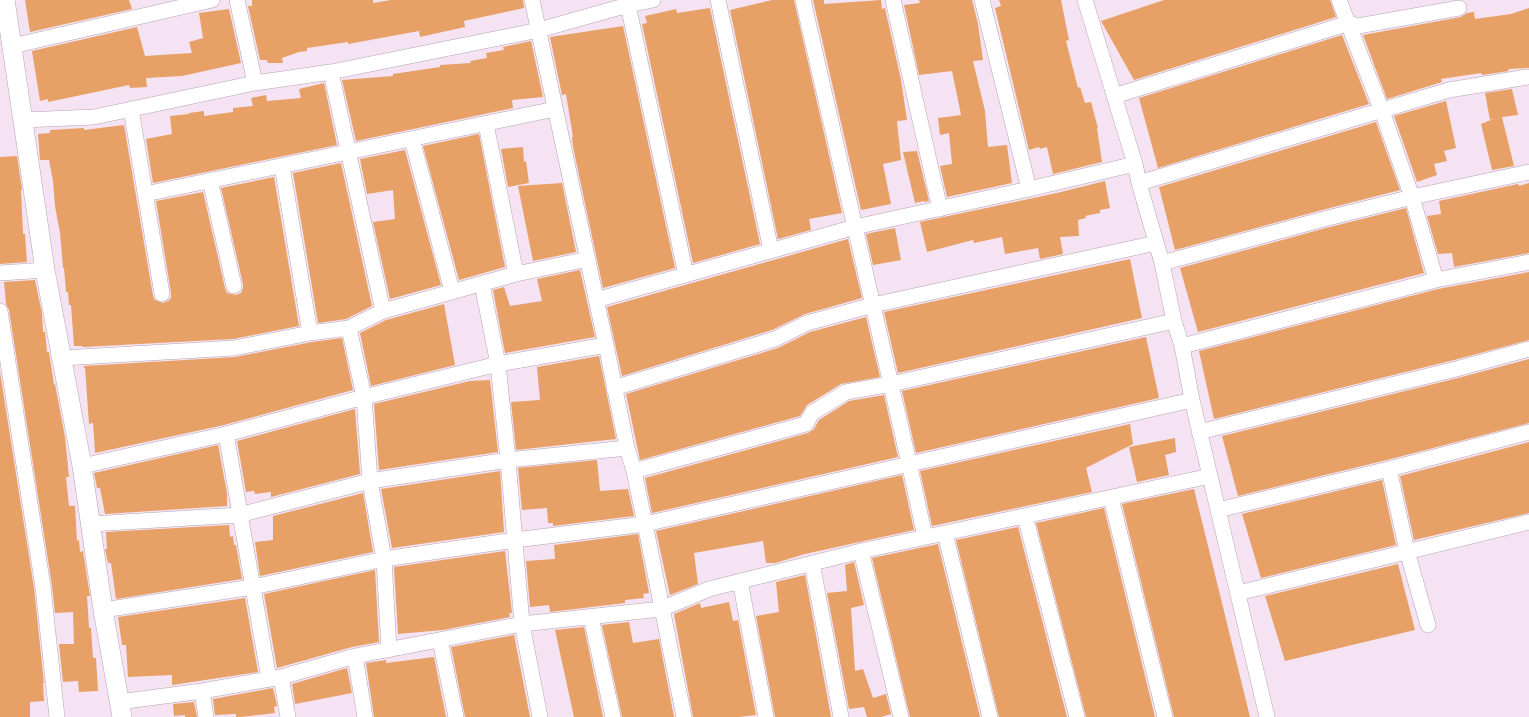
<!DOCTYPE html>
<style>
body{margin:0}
canvas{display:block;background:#f5e3f3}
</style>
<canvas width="1529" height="717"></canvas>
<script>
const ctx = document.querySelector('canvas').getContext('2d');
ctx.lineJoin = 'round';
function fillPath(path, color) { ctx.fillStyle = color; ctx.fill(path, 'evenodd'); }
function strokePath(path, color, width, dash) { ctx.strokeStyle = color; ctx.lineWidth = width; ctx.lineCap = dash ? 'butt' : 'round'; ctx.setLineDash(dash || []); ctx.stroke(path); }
const building = new Path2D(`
 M 25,0 L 129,0 L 132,9 L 30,32 Z
 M 252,0 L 373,0 L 373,3 L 391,0 L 523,0 L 524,8 L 464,21 L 465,27 L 420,37 L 419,31 L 348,44 L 348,42 L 307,48 L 307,51 L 299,52 L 282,58 L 283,63 L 268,63 L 267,60 L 260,60 L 248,6 L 252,6 Z
 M 772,0 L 794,0 L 842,213 L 809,219 L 811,230 L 778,239 L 730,10 Z
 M 813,0 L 824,0 L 824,4 L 881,0 L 882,9 L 885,8 L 901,80 L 907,120 L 897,121 L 901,160 L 883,164 L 891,204 L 861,210 Z
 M 919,0 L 972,0 L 978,24 L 983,60 L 973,61 L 985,111 L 988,147 L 1007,145 L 1012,183 L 947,197 L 940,166 L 952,164 L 949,133 L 940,135 L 938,118 L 961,115 L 952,71 L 919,75 L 904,5 L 920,3 Z
 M 999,0 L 1061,0 L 1069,40 L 1066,41 L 1078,88 L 1080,87 L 1085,103 L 1091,102 L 1098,128 L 1097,128 L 1102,162 L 1053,174 L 1047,147 L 1040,149 L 1039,147 L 1029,150 L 995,8 L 1001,6 Z
 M 1164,0 L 1330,0 L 1336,17 L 1134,80 L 1101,21 Z
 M 710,8 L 760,244 L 693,263 L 642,24 L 647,23 L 645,16 L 676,9 L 677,13 Z
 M 1529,8 L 1529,68 L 1508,69 L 1509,71 L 1482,75 L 1481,73 L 1441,79 L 1442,82 L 1387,99 L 1363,35 L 1461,17 L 1467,13 L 1474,12 L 1475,19 L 1511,14 Z
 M 229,9 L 241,63 L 182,76 L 146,78 L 147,87 L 130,88 L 129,85 L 48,102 L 48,99 L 40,101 L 32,51 L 137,27 L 145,56 L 192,53 L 189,42 L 203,38 L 199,13 Z
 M 623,26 L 675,268 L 603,288 L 573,147 L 572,137 L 573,137 L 566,94 L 562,95 L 550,37 Z
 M 1342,35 L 1369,104 L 1158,168 L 1139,98 Z
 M 531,41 L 543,97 L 512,100 L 513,108 L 356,141 L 342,80 L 393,76 L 393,74 L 440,67 L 440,65 L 471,63 L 470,61 L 487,58 L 486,53 L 504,50 L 503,47 Z
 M 324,83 L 337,145 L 153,183 L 146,139 L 172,134 L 170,116 L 189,114 L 189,113 L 204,111 L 204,116 L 233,112 L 233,108 L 253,106 L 251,98 L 266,95 L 267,101 L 301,98 L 299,89 Z
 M 1512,89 L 1518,115 L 1502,117 L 1514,166 L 1492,170 L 1481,124 L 1496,118 L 1490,120 L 1485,93 Z
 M 1446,101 L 1456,148 L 1444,151 L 1447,161 L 1434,164 L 1437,175 L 1417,182 L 1394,116 Z
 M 1376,122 L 1400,190 L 1322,210 L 1175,250 L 1159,187 Z
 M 124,125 L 153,296 L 155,300 L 163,303 L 168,301 L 171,298 L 171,293 L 156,201 L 203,192 L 225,288 L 227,293 L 236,295 L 241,293 L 243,288 L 243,284 L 221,188 L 274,177 L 299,326 L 233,339 L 83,347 L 82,346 L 74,346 L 71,305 L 69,305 L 68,292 L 66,292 L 64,268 L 63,268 L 60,233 L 55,206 L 53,181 L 49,160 L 40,160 L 38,134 L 50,133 L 50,130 L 84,128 L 84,130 Z
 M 479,134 L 505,267 L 459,280 L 423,146 Z
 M 523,147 L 524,162 L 526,161 L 529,183 L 508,187 L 501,149 Z
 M 405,150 L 441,285 L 390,299 L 373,222 L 395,219 L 393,190 L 367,194 L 360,159 Z
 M 917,151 L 929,201 L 925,202 L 924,201 L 915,203 L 903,152 Z
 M 17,156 L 22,190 L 21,190 L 23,234 L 25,234 L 27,262 L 0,264 L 0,157 Z
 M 341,163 L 372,306 L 346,319 L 318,323 L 293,173 Z
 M 1105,181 L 1110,208 L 1100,210 L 1100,213 L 1085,216 L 1086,218 L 1078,220 L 1079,236 L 1060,237 L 1063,254 L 1040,259 L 1038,248 L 1005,254 L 1002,237 L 974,243 L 973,240 L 927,252 L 920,222 L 1057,193 Z
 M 562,183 L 576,252 L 533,261 L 518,186 Z
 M 1529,183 L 1529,253 L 1454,267 L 1452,253 L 1438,254 L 1427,216 L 1441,214 L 1439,201 L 1518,184 L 1519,186 Z
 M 1406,208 L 1424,273 L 1198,332 L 1180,268 L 1326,228 Z
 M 895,228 L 901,260 L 873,265 L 866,234 Z
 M 848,239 L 862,298 L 805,314 L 772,330 L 622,376 L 607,307 Z
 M 1130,259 L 1142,318 L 898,373 L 884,312 Z
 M 580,270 L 595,337 L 505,353 L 493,290 L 504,287 L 510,306 L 542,301 L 537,279 Z
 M 1529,272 L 1529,340 L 1454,360 L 1214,419 L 1199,351 L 1438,289 Z
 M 35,280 L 42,313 L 43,332 L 45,332 L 47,352 L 49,352 L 54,385 L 55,384 L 65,437 L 69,477 L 66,477 L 69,506 L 75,506 L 77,541 L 79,540 L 80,552 L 83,551 L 90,596 L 87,596 L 89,628 L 91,628 L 93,658 L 96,658 L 98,691 L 79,692 L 78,681 L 63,682 L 59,644 L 74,644 L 73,612 L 55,613 L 52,586 L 9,310 L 6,304 L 4,282 Z
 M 444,304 L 455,365 L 371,386 L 360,333 L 386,320 Z
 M 866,317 L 880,377 L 841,384 L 807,405 L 800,416 L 640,460 L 626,394 L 778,348 L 810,332 Z
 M 1146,337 L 1159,398 L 916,453 L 902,391 Z
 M 342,338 L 353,390 L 224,425 L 95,453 L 93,423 L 89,424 L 85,368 L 84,368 L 84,366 L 235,357 L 312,342 Z
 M 599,356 L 616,439 L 516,450 L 511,402 L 540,400 L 537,367 Z
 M 1529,359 L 1529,423 L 1387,460 L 1238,496 L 1222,436 L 1458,378 Z
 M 0,372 L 34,588 L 44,683 L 43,683 L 44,701 L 30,702 L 30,717 L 0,717 Z
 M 490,380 L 498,452 L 379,470 L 374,404 L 470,381 Z
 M 884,395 L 898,457 L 652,513 L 645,478 L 808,433 L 814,429 L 819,420 L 849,401 Z
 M 355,409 L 360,474 L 271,497 L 271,492 L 255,494 L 254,491 L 246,492 L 237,441 Z
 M 1130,424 L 1133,444 L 1086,468 L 1092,492 L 932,526 L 920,471 Z
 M 1175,438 L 1176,452 L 1165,455 L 1169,475 L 1137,482 L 1129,447 Z
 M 1529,442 L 1529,513 L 1414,540 L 1400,476 Z
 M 218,445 L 227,493 L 227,506 L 105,514 L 100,488 L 97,488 L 94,473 Z
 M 597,460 L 600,491 L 628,489 L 634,516 L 553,526 L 553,523 L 548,523 L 547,508 L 522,510 L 518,468 Z
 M 500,471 L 504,532 L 392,548 L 381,489 Z
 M 902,475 L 914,530 L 805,554 L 775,563 L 766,563 L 763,541 L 694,553 L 698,584 L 670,595 L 656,531 Z
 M 1382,480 L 1396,545 L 1261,578 L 1242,514 Z
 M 1194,489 L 1250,717 L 1174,717 L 1122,504 Z
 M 363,493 L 373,552 L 260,576 L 255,542 L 273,540 L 273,516 Z
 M 1104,508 L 1155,717 L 1086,717 L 1036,523 Z
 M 229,525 L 230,537 L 233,536 L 234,545 L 236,545 L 242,579 L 116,599 L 111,563 L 108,563 L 105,549 L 107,549 L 106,532 Z
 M 1018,527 L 1067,717 L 999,717 L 956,540 Z
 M 638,534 L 649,593 L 643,594 L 644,598 L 625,600 L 625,603 L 550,612 L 549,605 L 530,607 L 526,561 L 555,559 L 554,545 Z
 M 938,544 L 980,717 L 910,717 L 872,558 Z
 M 505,551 L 512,613 L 509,613 L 510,617 L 443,630 L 398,634 L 394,567 Z
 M 854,562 L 864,605 L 851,608 L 855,671 L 863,669 L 873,698 L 886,694 L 891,714 L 881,717 L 867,717 L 864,707 L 849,709 L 827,593 L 847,591 L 845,565 Z
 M 1398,564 L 1415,630 L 1285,661 L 1265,596 Z
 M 375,570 L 379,642 L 352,647 L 277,668 L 264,594 Z
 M 805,575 L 831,717 L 775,717 L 756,616 L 779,612 L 776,582 Z
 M 245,598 L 258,672 L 172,685 L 172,675 L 128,677 L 126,645 L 122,645 L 118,617 Z
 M 729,602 L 733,621 L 738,620 L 756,715 L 738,717 L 693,717 L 674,614 L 700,603 L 701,608 Z
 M 629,622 L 633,643 L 659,639 L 674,717 L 622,717 L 602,625 Z
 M 584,627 L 603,717 L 574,717 L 555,630 Z
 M 514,635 L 530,717 L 465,717 L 451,647 Z
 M 434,657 L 446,717 L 374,717 L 366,663 L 386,660 L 386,663 Z
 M 347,668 L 352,693 L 295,704 L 292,684 Z
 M 273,688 L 277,706 L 274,707 L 275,713 L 241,717 L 236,717 L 236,714 L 215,715 L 213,699 Z
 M 194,702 L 197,717 L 185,717 L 185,715 L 174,716 L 173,704 Z`);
const minor = new Path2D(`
 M 237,0 L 255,83
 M 532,0 L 606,345 L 627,448 L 634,471 L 645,524 L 684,717
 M 718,0 L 771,250
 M 803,0 L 909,463 L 925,537
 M 893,0 L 940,209
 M 982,0 L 1029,189
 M 1085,0 L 1135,164 L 1139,183 L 1162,263 L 1174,321 L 1182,346 L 1192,400 L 1267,717
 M 1339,0 L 1382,111 L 1412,197 L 1436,280
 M 628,5 L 686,275
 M 12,46 L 212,0
 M 331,72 L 383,311
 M 1114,96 L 1349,23 L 1358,26 L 1459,8
 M 131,109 L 162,294
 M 23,120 L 94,117 L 255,83 L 331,72 L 539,30 L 628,5 L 653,0
 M 486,124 L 516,274
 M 412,139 L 452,291
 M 282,166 L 310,333
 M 210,180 L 234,286
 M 1139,183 L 1449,90 L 1527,77
 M 145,194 L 555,109
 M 1162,263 L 1324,219 L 1412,197 L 1529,172
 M 0,273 L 45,270
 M 482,284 L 498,364 L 508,460 L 522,624 L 540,717
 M 596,300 L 855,227 L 1029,189 L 1135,164
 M 0,311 L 43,587 L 57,717
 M 349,328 L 364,397 L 370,481 L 384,559 L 389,650
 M 1182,346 L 1436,280 L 1529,262
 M 62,358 L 234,348 L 310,333 L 349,328 L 383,311 L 516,274 L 588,259
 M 614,388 L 775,339 L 807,323 L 873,305 L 1156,243
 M 1199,432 L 1456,369 L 1529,349
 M 226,434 L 269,679
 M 82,466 L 226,434 L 364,397 L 498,364 L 606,345
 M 1389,469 L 1407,551 L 1428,625
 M 634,471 L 806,424 L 812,413 L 846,392 L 891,384 L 1174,321
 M 1111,498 L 1165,717
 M 1218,510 L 1389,469 L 1529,432
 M 1025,516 L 1077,717
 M 91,524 L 239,515 L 370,481 L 508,460 L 627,448
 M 945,533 L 990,717
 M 861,551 L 901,717
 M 812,563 L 841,717
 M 740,581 L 766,717
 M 1238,593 L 1529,522
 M 103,610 L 253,587 L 384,559 L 515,540 L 645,524 L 1192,400
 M 591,617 L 613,717
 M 440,640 L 456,717
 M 355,656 L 365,717
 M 281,677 L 288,717
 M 202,691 L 206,717
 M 119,702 L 202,691 L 281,677 L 355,656 L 522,624 L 661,609 L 709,589 L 861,551 L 1210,476`);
const tertiary = new Path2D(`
 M 5,0 L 45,270 L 82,466 L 103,610 L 122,717`);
fillPath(building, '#e7a066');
strokePath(minor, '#b4a4b2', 16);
strokePath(tertiary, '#b4a4b2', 20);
strokePath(minor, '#fff', 15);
strokePath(tertiary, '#fff', 19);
</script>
